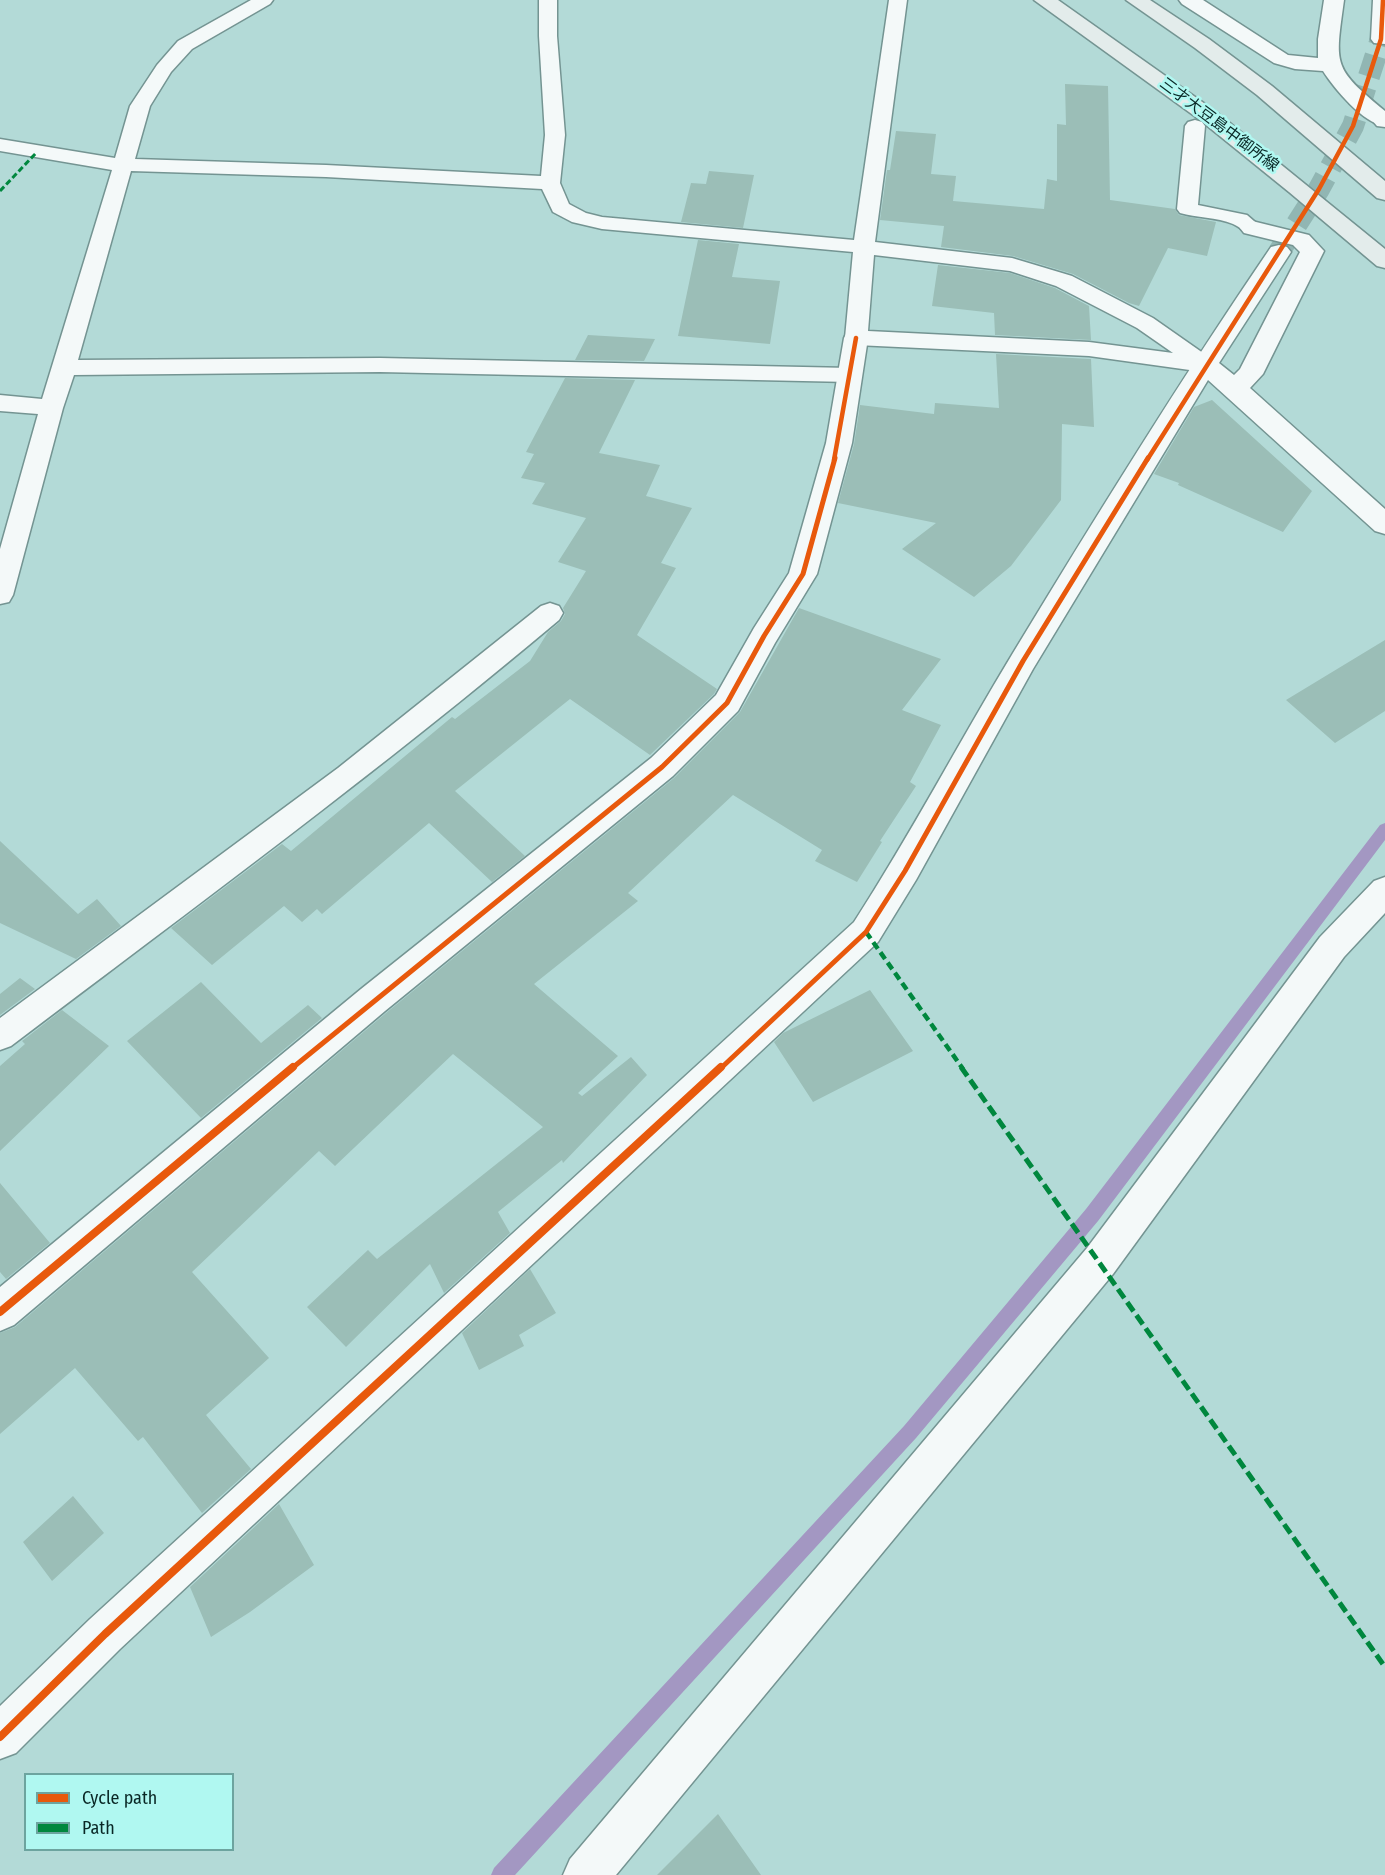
<!DOCTYPE html>
<meta charset="utf-8">
<style>
body{margin:0}
#map{position:relative;width:1385px;height:1875px;overflow:hidden;background:#b3dad7;font-family:"Fira Sans Condensed",sans-serif}
canvas{display:block}
.legend{position:absolute;left:24px;top:1773px;width:210px;height:78px;box-sizing:border-box;background:#b0f8f1;border:2px solid #6da49f;margin:0;padding:8px 10px;list-style:none;font-size:18px;color:#092725}
.legend li{display:flex;align-items:center;gap:12px;height:30px}
.legend b{width:30px;border:2px solid #6da49f}
</style>
<div id="map">
<canvas width="1385" height="1875"></canvas>
<ul class="legend">
<li><b style="height:8px;background:#e8590c"></b>Cycle path</li>
<li><b style="height:8px;background:#00873e"></b>Path</li>
</ul>
</div>
<script>
const ctx = document.querySelector('canvas').getContext('2d');
ctx.lineJoin = 'round';
function fillPath(path, color) { ctx.fillStyle = color; ctx.fill(path, 'evenodd'); }
function strokePath(path, color, width, dash) { ctx.strokeStyle = color; ctx.lineWidth = width; ctx.lineCap = dash ? 'butt' : 'round'; ctx.setLineDash(dash || []); ctx.stroke(path); }
function label(font, color, halo, rows, align = 'center') {
  ctx.font = font + ' "Fira Sans Condensed","Noto Sans JP",sans-serif'; ctx.lineWidth = 5; ctx.setLineDash([]); ctx.textBaseline = 'middle'; ctx.strokeStyle = halo; ctx.fillStyle = color; for (const [text, x, y, turn = 0] of rows) {
    ctx.save(); ctx.translate(x, y); ctx.rotate((+turn || 0) * Math.PI / 180); ctx.textAlign = isNaN(turn) ? turn : align; if (halo) ctx.strokeText(text, 0, 0); ctx.fillText(text, 0, 0); ctx.restore();
  }
}
const stream = new Path2D(`
 M 1385,823 L 1385,840 L 1098,1221 L 916,1438 L 515,1875 L 491,1875 L 494,1868 L 904,1426 L 1086,1209 L 1380,825 Z`);
const building = new Path2D(`
 M 1065,84 L 1108,86 L 1110,200 L 1175,209 L 1179,215 L 1216,222 L 1207,256 L 1168,248 L 1139,306 L 1129,303 L 1073,274 L 1013,256 L 941,247 L 944,226 L 880,220 L 887,170 L 890,170 L 896,131 L 936,134 L 931,174 L 956,176 L 953,201 L 1044,209 L 1047,179 L 1057,181 L 1057,124 L 1066,125 Z
 M 709,171 L 754,175 L 743,228 L 681,222 L 691,183 L 706,184 Z
 M 698,240 L 739,244 L 732,277 L 780,281 L 770,344 L 678,336 Z
 M 938,265 L 1010,273 L 1055,288 L 1089,306 L 1091,340 L 995,335 L 994,313 L 932,306 Z
 M 588,335 L 655,339 L 644,361 L 575,360 Z
 M 996,354 L 1091,359 L 1094,427 L 1062,424 L 1061,500 L 1011,566 L 974,597 L 902,549 L 936,523 L 838,503 L 854,444 L 860,405 L 934,414 L 935,403 L 999,408 Z
 M 565,378 L 635,380 L 599,453 L 660,465 L 646,496 L 692,508 L 661,563 L 676,568 L 637,635 L 717,689 L 714,694 L 650,755 L 570,699 L 455,791 L 525,856 L 492,882 L 429,823 L 322,914 L 317,909 L 302,922 L 284,906 L 212,965 L 171,928 L 282,844 L 291,851 L 452,717 L 455,719 L 530,661 L 548,632 L 561,621 L 565,614 L 563,608 L 586,571 L 558,562 L 586,518 L 532,504 L 545,483 L 521,478 L 534,454 L 526,452 Z
 M 1212,400 L 1312,491 L 1283,532 L 1178,485 L 1179,483 L 1154,474 L 1194,407 Z
 M 799,608 L 941,659 L 902,710 L 941,725 L 910,782 L 916,786 L 880,841 L 882,842 L 857,882 L 815,861 L 822,850 L 733,795 L 628,893 L 638,901 L 534,984 L 618,1056 L 578,1093 L 582,1096 L 631,1057 L 647,1075 L 563,1163 L 562,1160 L 498,1212 L 510,1233 L 444,1293 L 430,1264 L 346,1347 L 307,1307 L 368,1250 L 377,1259 L 543,1127 L 453,1054 L 335,1166 L 319,1151 L 192,1272 L 269,1358 L 206,1415 L 251,1469 L 202,1513 L 143,1437 L 138,1441 L 75,1368 L 0,1434 L 0,1333 L 15,1327 L 386,1013 L 674,778 L 740,712 Z
 M 1385,640 L 1385,711 L 1335,743 L 1286,700 Z
 M 0,841 L 78,914 L 97,899 L 121,926 L 76,959 L 0,923 Z
 M 20,978 L 35,989 L 0,1015 L 0,994 Z
 M 201,982 L 261,1043 L 308,1005 L 322,1018 L 201,1118 L 127,1041 Z
 M 870,990 L 913,1051 L 813,1102 L 774,1042 L 783,1033 Z
 M 62,1010 L 109,1046 L 0,1151 L 0,1066 L 25,1044 L 22,1041 Z
 M 0,1183 L 50,1243 L 6,1279 L 0,1272 Z
 M 530,1269 L 556,1313 L 519,1335 L 524,1346 L 479,1370 L 462,1333 Z
 M 73,1496 L 104,1533 L 52,1581 L 23,1542 Z
 M 279,1504 L 314,1565 L 250,1612 L 211,1637 L 190,1587 Z
 M 718,1814 L 761,1875 L 657,1875 Z`);
const minorTunnel = new Path2D(`
 M 1279,252 L 1319,189 L 1353,126 L 1381,39`);
const service = new Path2D(`
 M 251,0 L 273,0 L 270,4 L 192,49 L 171,72 L 150,106 L 135,159 L 326,165 L 541,176 L 545,135 L 539,36 L 539,0 L 557,0 L 557,36 L 565,135 L 560,183 L 569,204 L 586,213 L 602,217 L 854,240 L 889,0 L 907,0 L 875,242 L 1012,258 L 1072,276 L 1153,318 L 1213,360 L 1216,365 L 1213,370 L 1204,372 L 1089,356 L 856,345 L 848,343 L 845,338 L 853,252 L 602,229 L 572,222 L 553,212 L 542,189 L 326,177 L 131,171 L 78,360 L 380,358 L 850,368 L 858,370 L 861,375 L 858,380 L 850,382 L 380,372 L 74,375 L 63,408 L 13,595 L 9,602 L 0,604 L 0,549 L 38,414 L 0,411 L 0,395 L 42,399 L 112,170 L 0,151 L 0,139 L 115,158 L 130,106 L 157,65 L 178,41 ZM 874,255 L 1010,271 L 1056,286 L 1137,328 L 1173,353 L 1089,342 L 868,331 Z
 M 1195,120 L 1202,122 L 1205,126 L 1198,205 L 1247,215 L 1262,228 L 1259,232 C 1246,236 1244,229 1233,224 C 1217,217 1196,218 1180,213 L 1177,209 L 1185,126 L 1188,122 Z
 M 550,603 L 559,606 L 563,613 L 559,620 C 382,769 196,906 11,1046 L 0,1050 L 0,1018 L 338,768 L 541,606 Z`);
const minor = new Path2D(`
 M 1179,0 L 1203,0 L 1288,55 L 1318,58 L 1318,39 L 1324,0 L 1344,0 C 1335,66 1332,67 1385,111 L 1385,125 C 1365,126 1333,87 1323,71 L 1295,69 L 1274,63 L 1182,4 Z
 M 1373,0 L 1385,0 L 1385,44 L 1374,43 L 1371,39 Z
 M 1252,221 L 1309,235 L 1324,251 L 1263,374 L 1250,388 L 1385,509 L 1385,534 L 1375,531 L 1208,380 L 1033,669 L 916,880 L 878,942 L 120,1649 L 16,1753 L 0,1759 L 0,1706 L 90,1619 L 854,922 C 911,834 959,742 1013,653 C 1096,516 1181,379 1271,247 L 1279,245 L 1287,247 L 1291,252 L 1219,363 L 1234,375 L 1240,369 L 1300,252 L 1293,245 L 1244,233 L 1240,228 L 1244,223 Z
 M 856,330 L 865,332 L 868,338 L 852,443 L 817,574 L 775,643 L 738,711 L 673,776 L 385,1011 L 14,1325 L 0,1331 L 0,1287 L 361,989 L 651,758 L 716,695 L 754,628 L 789,573 L 826,443 L 844,338 L 847,332 Z
 M 1385,877 L 1385,913 L 1344,957 L 1113,1274 L 616,1875 L 563,1875 L 570,1859 L 1087,1248 L 1320,937 L 1374,881 Z`);
const tertiary = new Path2D(`
 M 1382,113 L 1385,113 L 1385,127 L 1377,126 L 1371,119 L 1374,114 Z`);
const secondary = new Path2D(`
 M 1034,0 L 1058,0 L 1215,111 L 1385,249 L 1385,268 L 1377,266 L 1289,192 L 1200,120 Z
 M 1126,0 L 1150,0 L 1209,39 L 1272,86 L 1385,181 L 1385,200 L 1377,198 L 1257,95 L 1195,48 Z`);
const quietFar2 = new Path2D(`
 M 0,191 L 37,152`);
const quietFar1 = new Path2D(`
 M 866,932 L 963,1069`);
const quiet = new Path2D(`
 M 961,1067 L 1385,1667`);
const cyclewayFar2 = new Path2D(`
 M 834,460 L 856,338
 M 1147,460 L 1319,189 L 1353,126 L 1381,39 L 1383,0`);
const cyclewayFar1 = new Path2D(`
 M 291,1069 L 662,767 L 727,703 L 764,636 L 803,574 L 835,458
 M 720,1069 L 866,932 L 905,871 L 1023,661 L 1148,458`);
const cycleway = new Path2D(`
 M 0,1312 L 293,1067
 M 0,1737 L 105,1634 L 721,1067`);
const farStreetnames = [
 ["三才大豆島中御所線",1219,125,37]
];
fillPath(stream, '#a397c2');
fillPath(building, '#9bbeb7');
strokePath(minorTunnel, '#91b6b3', 22, [22, 11]);
strokePath(service, '#749492', 3);
strokePath(minor, '#749492', 3);
strokePath(tertiary, '#749492', 3);
strokePath(secondary, '#749492', 3);
fillPath(service, '#f4f9f9');
fillPath(minor, '#f4f9f9');
fillPath(tertiary, '#f4f9f9');
fillPath(secondary, '#e3eceb');
strokePath(quietFar2, '#00873e', 3, [6, 3]);
strokePath(quietFar1, '#00873e', 4.5, [8, 4.5]);
strokePath(quiet, '#00873e', 5, [11, 5]);
strokePath(cyclewayFar2, '#e8590c', 4.5);
strokePath(cyclewayFar1, '#e8590c', 5);
strokePath(cycleway, '#e8590c', 8);
label('16px', '#092725', '#b0f8f1', farStreetnames);
</script>
